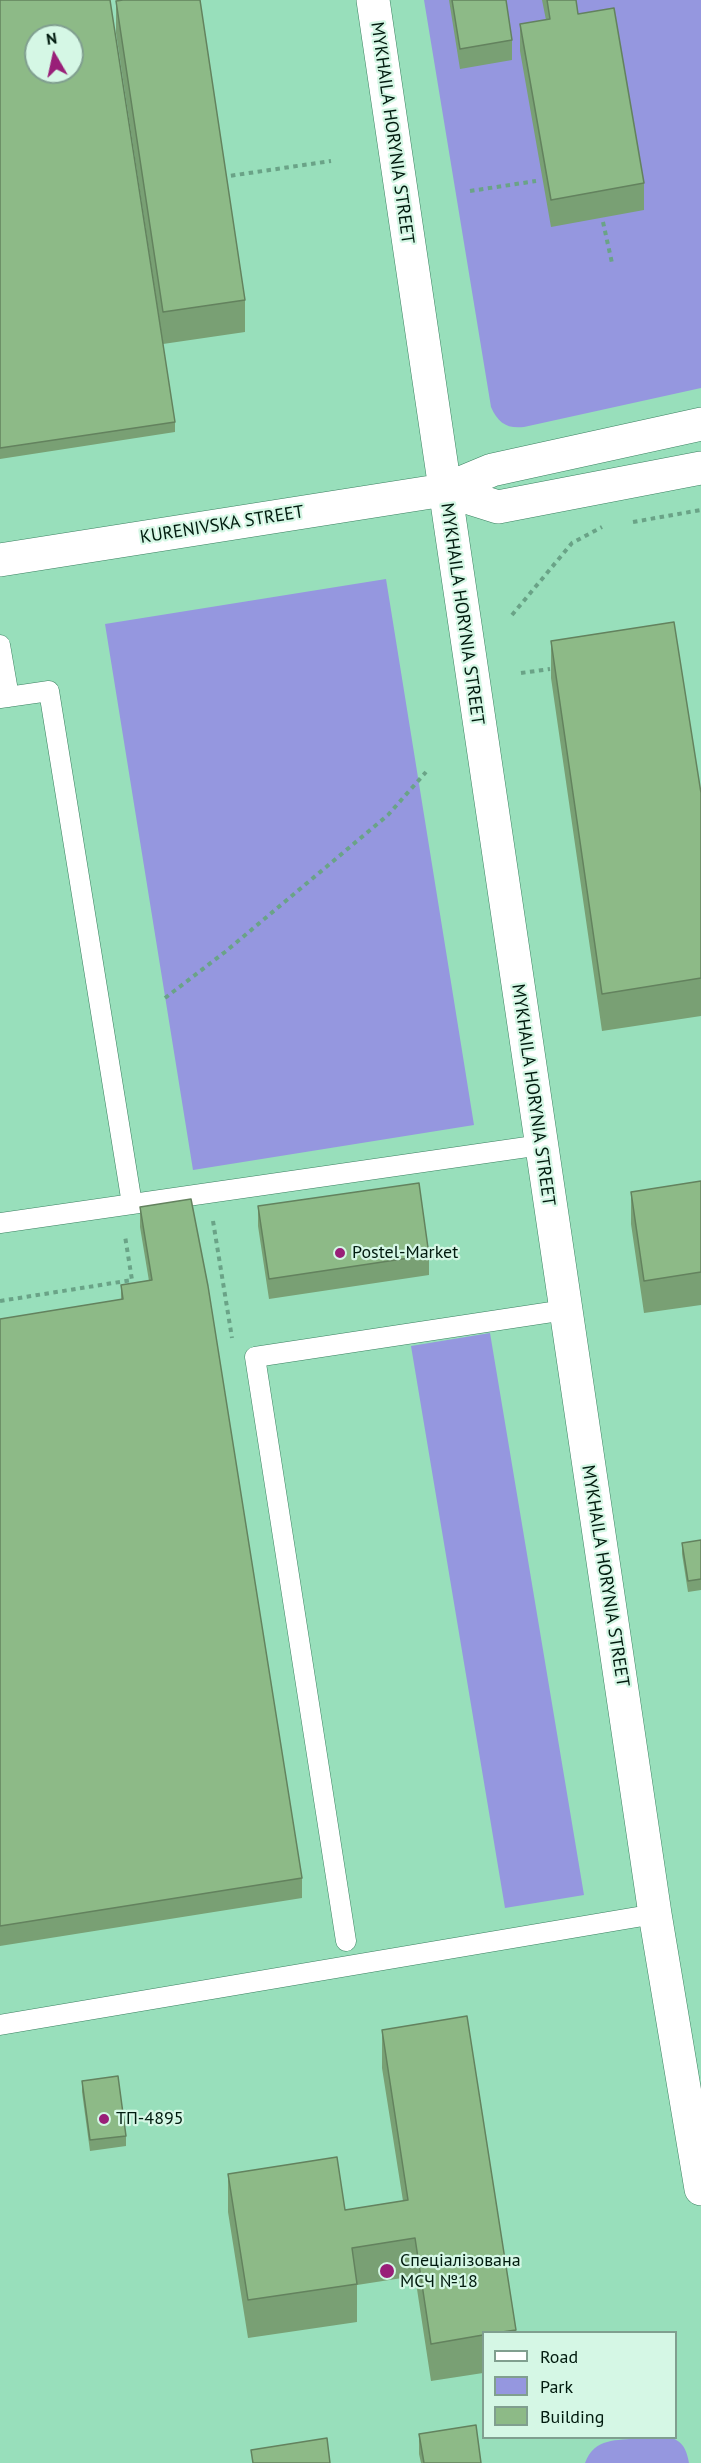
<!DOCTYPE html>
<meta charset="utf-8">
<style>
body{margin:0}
#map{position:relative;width:701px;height:2463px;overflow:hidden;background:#98dfbb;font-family:"PT Sans",sans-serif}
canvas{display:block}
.legend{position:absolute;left:482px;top:2331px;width:195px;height:108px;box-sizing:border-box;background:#d5f7e5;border:2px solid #809f8f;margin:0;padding:8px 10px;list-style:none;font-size:18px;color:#001a0e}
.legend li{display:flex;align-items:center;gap:12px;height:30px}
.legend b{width:30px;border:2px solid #809f8f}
.north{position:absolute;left:24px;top:24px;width:60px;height:60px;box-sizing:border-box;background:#d5f7e5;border:2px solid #809f8f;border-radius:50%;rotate:351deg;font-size:16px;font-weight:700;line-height:24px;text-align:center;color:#001a0e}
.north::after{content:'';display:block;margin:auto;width:21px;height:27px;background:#991f78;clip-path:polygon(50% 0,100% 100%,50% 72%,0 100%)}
</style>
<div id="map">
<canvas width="701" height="2463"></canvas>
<ul class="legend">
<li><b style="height:8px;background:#fff"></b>Road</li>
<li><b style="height:16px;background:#9597df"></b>Park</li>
<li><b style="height:16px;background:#8dba87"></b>Building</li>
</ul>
<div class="north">N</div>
</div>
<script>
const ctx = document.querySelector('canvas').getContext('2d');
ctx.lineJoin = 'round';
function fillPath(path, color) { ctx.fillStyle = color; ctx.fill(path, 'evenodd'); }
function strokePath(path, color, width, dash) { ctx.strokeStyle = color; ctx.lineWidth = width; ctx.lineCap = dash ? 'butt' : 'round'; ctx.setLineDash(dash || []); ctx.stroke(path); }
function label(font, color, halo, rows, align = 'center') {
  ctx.font = font + ' "PT Sans",sans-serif'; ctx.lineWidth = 4.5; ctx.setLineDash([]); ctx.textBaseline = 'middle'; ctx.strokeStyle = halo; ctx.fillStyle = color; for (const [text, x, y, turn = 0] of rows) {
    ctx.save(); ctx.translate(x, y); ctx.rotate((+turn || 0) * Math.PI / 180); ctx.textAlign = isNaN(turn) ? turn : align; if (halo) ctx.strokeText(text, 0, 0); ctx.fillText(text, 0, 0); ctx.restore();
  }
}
const green = new Path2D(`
 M 424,0 L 701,0 L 701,388 L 524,427 C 507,429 498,423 491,407 Z
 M 386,579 L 474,1125 L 193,1170 L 105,624 Z
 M 490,1333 L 584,1895 L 505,1908 L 411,1346 Z
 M 640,2438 C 666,2437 684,2432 689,2463 L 585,2463 C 595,2437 616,2441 640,2438 Z`);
const path = new Path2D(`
 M 222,177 L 331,161
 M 470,191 L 536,181
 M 603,222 L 612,263
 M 633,522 L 701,510
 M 512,615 L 572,543 L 602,527
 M 521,673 L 550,669
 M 165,998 L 225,952 L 388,815 L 426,772
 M 213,1221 L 232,1338
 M 0,1301 L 132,1280 L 125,1236`);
const lane = new Path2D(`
 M 0,645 L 9,697
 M 0,698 L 49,691 L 132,1204
 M 0,1223 L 541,1145
 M 346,1941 L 255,1357 L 565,1310
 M 0,2025 L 655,1914`);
const street = new Path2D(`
 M 373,0 L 655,1914 L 701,2189
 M 444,490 L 498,507 L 701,468
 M 0,560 L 444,490 L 492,470 L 701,424`);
const wall = new Path2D(`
 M 0,0 L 175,422 L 175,432 L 0,459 Z
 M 449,0 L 506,0 L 512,40 L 512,60 L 460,69 Z
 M 542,0 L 576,0 L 578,14 L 644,183 L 644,210 L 551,227 L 520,51 L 520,24 L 546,20 Z
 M 116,1 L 245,300 L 245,332 L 163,344 L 116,33 Z
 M 551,641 L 701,793 L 701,1016 L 602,1031 L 551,678 Z
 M 701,1181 L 701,1305 L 644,1313 L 631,1224 L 631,1192 Z
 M 258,1206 L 429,1255 L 429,1275 L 269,1299 L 258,1226 Z
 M 140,1207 L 302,1878 L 302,1898 L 0,1946 L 0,1319 L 121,1300 L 121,1285 L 149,1281 L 140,1227 Z
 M 701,1540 L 701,1590 L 688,1592 L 682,1554 L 682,1543 Z
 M 382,2030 L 516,2330 L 516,2332 L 483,2332 L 483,2373 L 431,2381 L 415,2276 L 357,2285 L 357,2322 L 248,2338 L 228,2212 L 228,2174 L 345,2210 L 403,2201 L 382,2068 Z
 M 82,2081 L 126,2136 L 126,2146 L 90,2151 L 82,2092 Z
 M 419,2434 L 481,2463 L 421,2463 L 419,2454 Z`);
const building = new Path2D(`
 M 0,0 L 110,0 L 175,422 L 0,448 ZM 36,36 L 72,36 L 72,72 L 36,72 Z
 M 123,0 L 200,0 L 245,300 L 163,312 L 116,1 Z
 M 452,0 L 506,0 L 512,40 L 460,49 Z
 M 547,0 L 576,0 L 578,14 L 614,8 L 644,183 L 551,200 L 520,24 L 550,19 Z
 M 674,622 L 701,793 L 701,978 L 602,994 L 551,641 Z
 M 701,1181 L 701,1272 L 644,1281 L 631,1192 Z
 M 419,1183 L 429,1255 L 269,1279 L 258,1206 Z
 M 191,1199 L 208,1286 L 302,1878 L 0,1926 L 0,1319 L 123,1299 L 121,1285 L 152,1280 L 140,1207 Z
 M 701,1540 L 701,1579 L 688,1581 L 682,1543 Z
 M 467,2016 L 516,2330 L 502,2332 L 483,2332 L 483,2335 L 431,2344 L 415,2238 L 352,2248 L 357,2284 L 248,2300 L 228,2174 L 337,2157 L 345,2210 L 408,2200 L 382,2030 Z
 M 118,2076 L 126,2136 L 90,2140 L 82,2081 Z
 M 476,2425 L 481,2463 L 424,2463 L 419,2434 Z
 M 327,2438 L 330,2463 L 253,2463 L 251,2450 Z`);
const markers = [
 [340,1253,6,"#991f78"],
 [104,2119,6,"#991f78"],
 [387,2271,8,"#991f78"]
];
const streetNames = [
 ["MYKHAILA HORYNIA STREET",392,133,82],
 ["KURENIVSKA STREET",222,525,-9],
 ["MYKHAILA HORYNIA STREET",462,614,82],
 ["MYKHAILA HORYNIA STREET",533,1095,82],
 ["MYKHAILA HORYNIA STREET",605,1576,81]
];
const poiNames = [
 ["Postel-Market",352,1253],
 ["ТП-4895",116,2119],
 ["Спеціалізована",400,2261],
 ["МСЧ №18",400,2282]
];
fillPath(green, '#9597df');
strokePath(lane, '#3b8061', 21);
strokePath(street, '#3b8061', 34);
strokePath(path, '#6aa387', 4, [4.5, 4.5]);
strokePath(lane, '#fff', 20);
strokePath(street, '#fff', 33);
fillPath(wall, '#79a074');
fillPath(building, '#8dba87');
strokePath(building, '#63825e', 1.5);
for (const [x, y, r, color] of markers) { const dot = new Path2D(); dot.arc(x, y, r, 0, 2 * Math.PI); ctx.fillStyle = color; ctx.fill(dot); strokePath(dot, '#d5f7e5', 2); }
label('18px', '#001a0e', '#d5f7e5', streetNames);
label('18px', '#001a0e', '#d5f7e5', poiNames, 'left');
</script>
